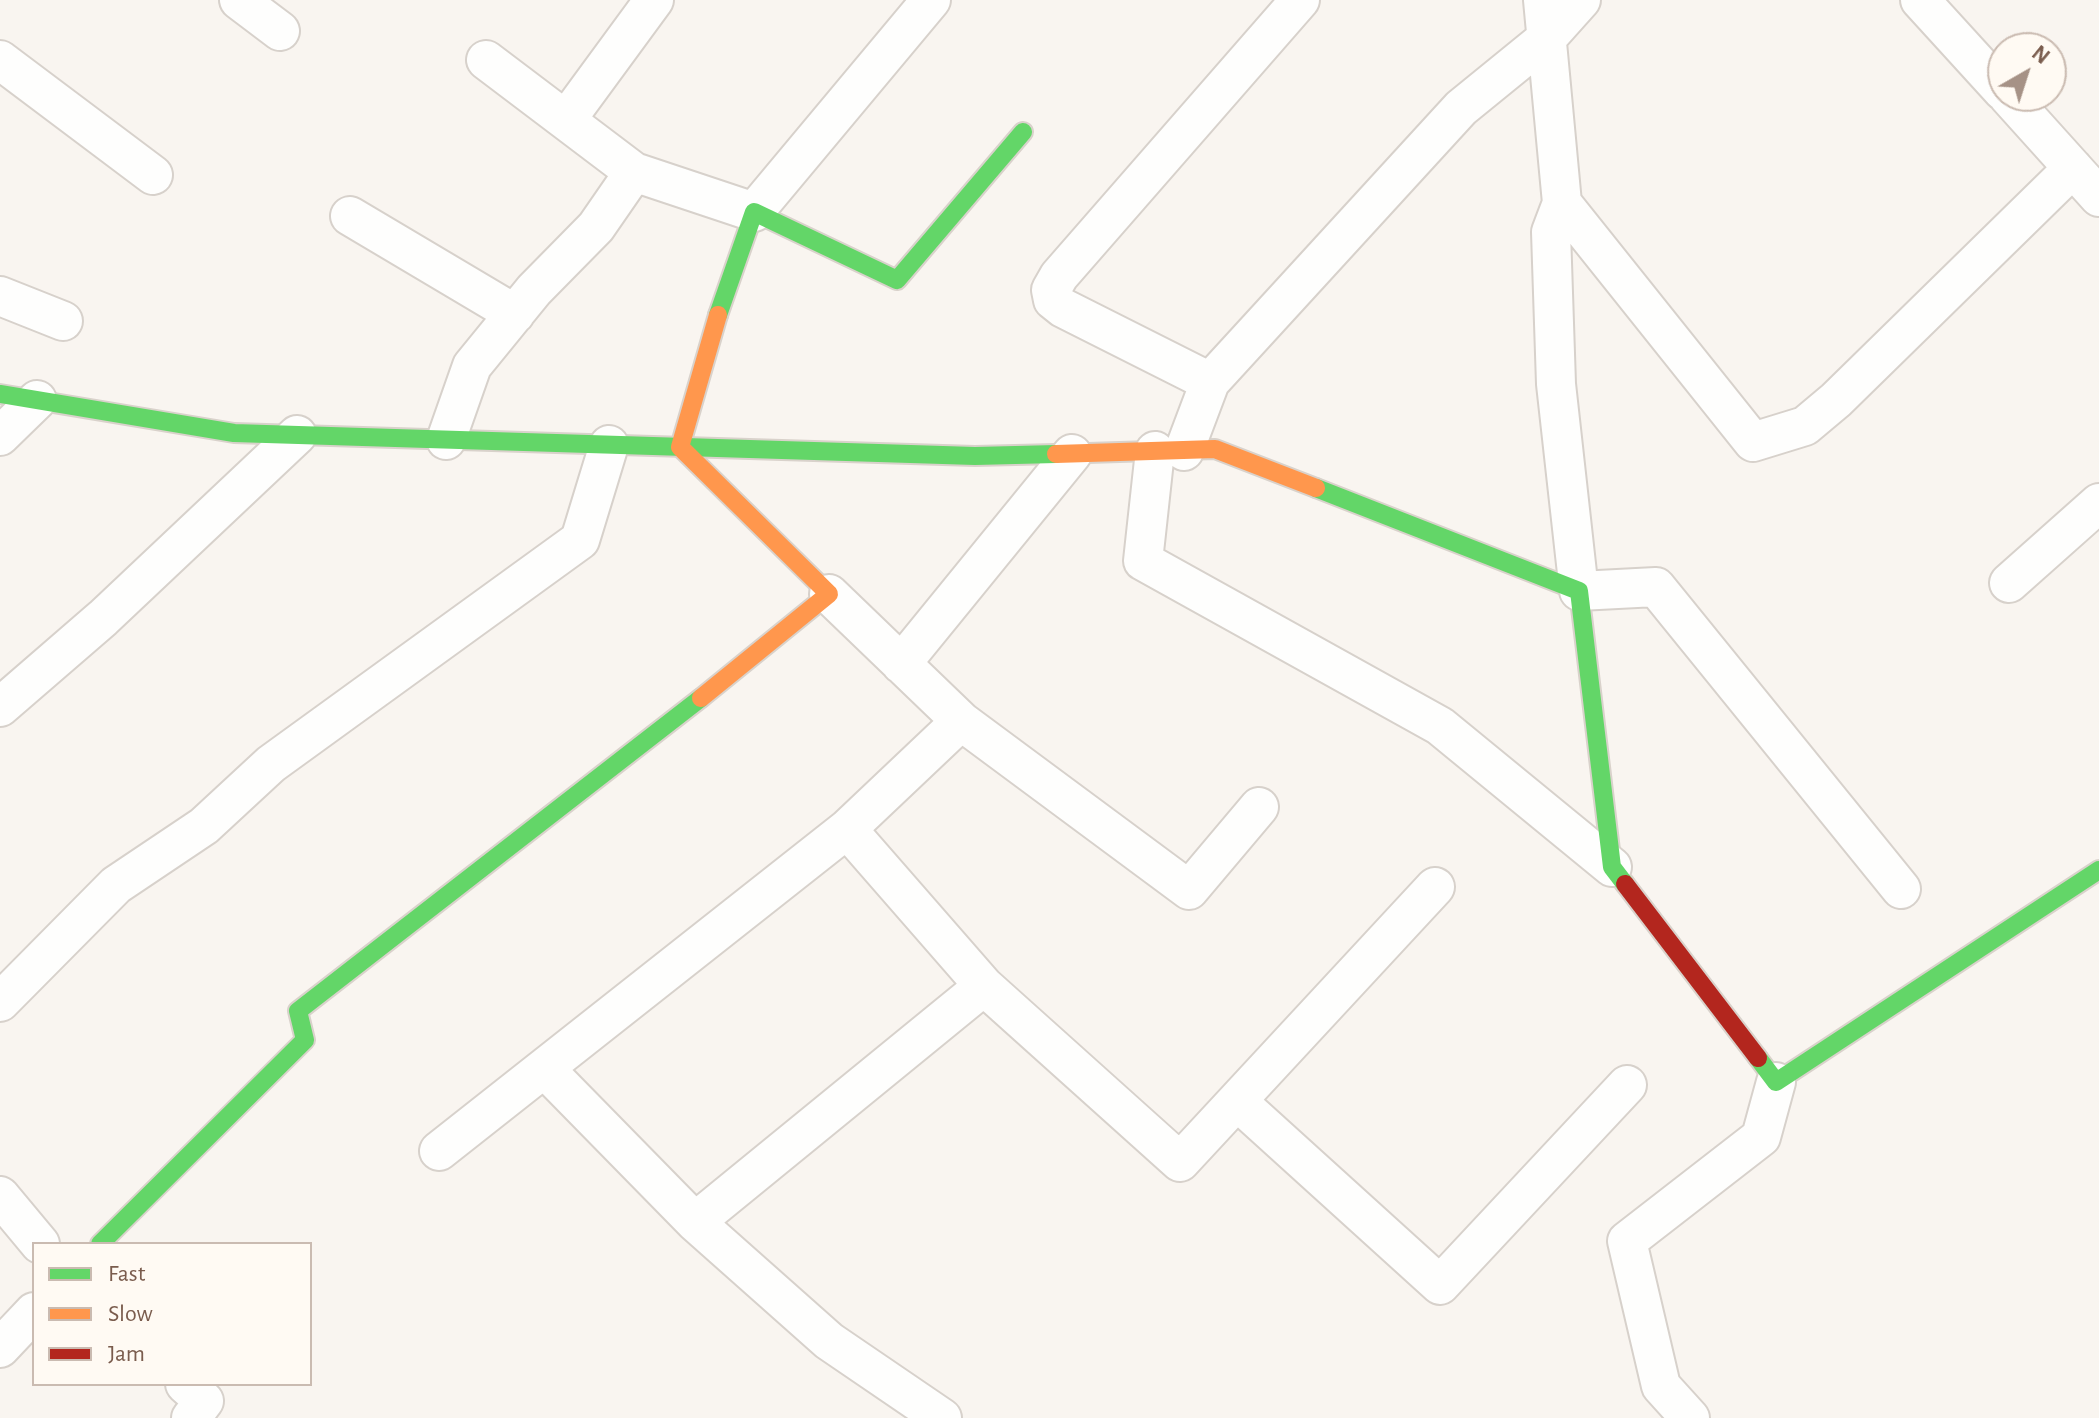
<!DOCTYPE html>
<style>
body{margin:0}
#map{position:relative;width:2099px;height:1418px;overflow:hidden;background:#f9f5f0;font-family:"Alegreya Sans",sans-serif}
canvas{display:block}
.legend{position:absolute;left:32px;top:1242px;width:280px;height:144px;box-sizing:border-box;background:#fffaf3;border:2px solid #cabbb1;margin:0;padding:10px 14px;list-style:none;font-size:24px;color:#7a5c4d}
.legend li{display:flex;align-items:center;gap:16px;height:40px}
.legend b{width:40px;border:2px solid #cabbb1}
.north{position:absolute;left:1987px;top:32px;width:80px;height:80px;box-sizing:border-box;background:#fffaf3;border:2px solid #cabbb1;border-radius:50%;rotate:39deg;font-size:22px;font-weight:700;line-height:32px;text-align:center;color:#7a5c4d}
.north::after{content:'';display:block;margin:auto;width:28px;height:36px;background:#a69286;clip-path:polygon(50% 0,100% 100%,50% 72%,0 100%)}
</style>
<div id="map">
<canvas width="2099" height="1418"></canvas>
<ul class="legend">
<li><b style="height:10px;background:#63d668"></b>Fast</li>
<li><b style="height:10px;background:#ff974d"></b>Slow</li>
<li><b style="height:10px;background:#b3261e"></b>Jam</li>
</ul>
<div class="north">N</div>
</div>
<script>
const ctx = document.querySelector('canvas').getContext('2d');
ctx.lineJoin = 'round';
function strokePath(path, color, width, dash) { ctx.strokeStyle = color; ctx.lineWidth = width; ctx.lineCap = dash ? 'butt' : 'round'; ctx.setLineDash(dash || []); ctx.stroke(path); }
const street = new Path2D(`
 M 239,0 L 280,31
 M 1543,0 L 1562,203 L 1551,232 L 1556,384 L 1579,591 L 1656,587 L 1901,889
 M 1920,0 L 2003,91
 M 0,60 L 153,175
 M 486,60 L 634,172
 M 2008,96 L 2099,197
 M 566,120 L 654,0
 M 1562,203 L 1753,442 L 1805,426 L 1836,400 L 2073,168
 M 350,216 L 515,314
 M 0,296 L 63,321
 M 1210,382 L 1063,308 L 1053,300 L 1051,290 L 1059,276 L 1300,0
 M 0,436 L 37,400
 M 446,440 L 472,366 L 534,290 L 596,227 L 634,172 L 754,212 L 931,0
 M 1155,451 L 1143,561 L 1440,726 L 1612,867
 M 1184,451 L 1210,382 L 1461,108 L 1547,38 L 1581,0
 M 2009,583 L 2099,503
 M 901,664 L 1072,454
 M 0,707 L 103,618 L 297,435
 M 961,721 L 1189,890 L 1259,807
 M 984,986 L 1180,1162 L 1435,887
 M 0,1002 L 116,885 L 204,826 L 271,764 L 580,540 L 609,445
 M 544,1068 L 695,1222 L 829,1341 L 942,1418
 M 1237,1101 L 1440,1285 L 1627,1085
 M 439,1151 L 847,829 L 961,721 L 829,594
 M 0,1196 L 40,1244
 M 695,1222 L 984,986 L 847,829
 M 0,1348 L 34,1312
 M 185,1384 L 204,1401 L 191,1418
 M 1690,1418 L 1661,1386 L 1627,1241 L 1761,1137 L 1776,1082`);
const fast = new Path2D(`
 M 718,315 L 754,212 L 897,280 L 1023,132
 M 0,394 L 234,433 L 975,456 L 1056,454
 M 1316,488 L 1579,591 L 1612,867 L 1625,884
 M 1758,1058 L 1776,1082 L 2099,870
 M 100,1244 L 305,1040 L 298,1011 L 701,698`);
const slow = new Path2D(`
 M 1056,454 L 1215,449 L 1316,488
 M 701,698 L 829,594 L 680,447 L 718,315`);
const jam = new Path2D(`
 M 1625,884 L 1758,1058`);
strokePath(street, '#d7d1cb', 42);
strokePath(fast, '#d9d2cb', 22);
strokePath(slow, '#d9d2cb', 22);
strokePath(jam, '#d9d2cb', 22);
strokePath(street, '#fefefd', 38);
strokePath(fast, '#63d668', 18);
strokePath(slow, '#ff974d', 18);
strokePath(jam, '#b3261e', 18);
</script>
